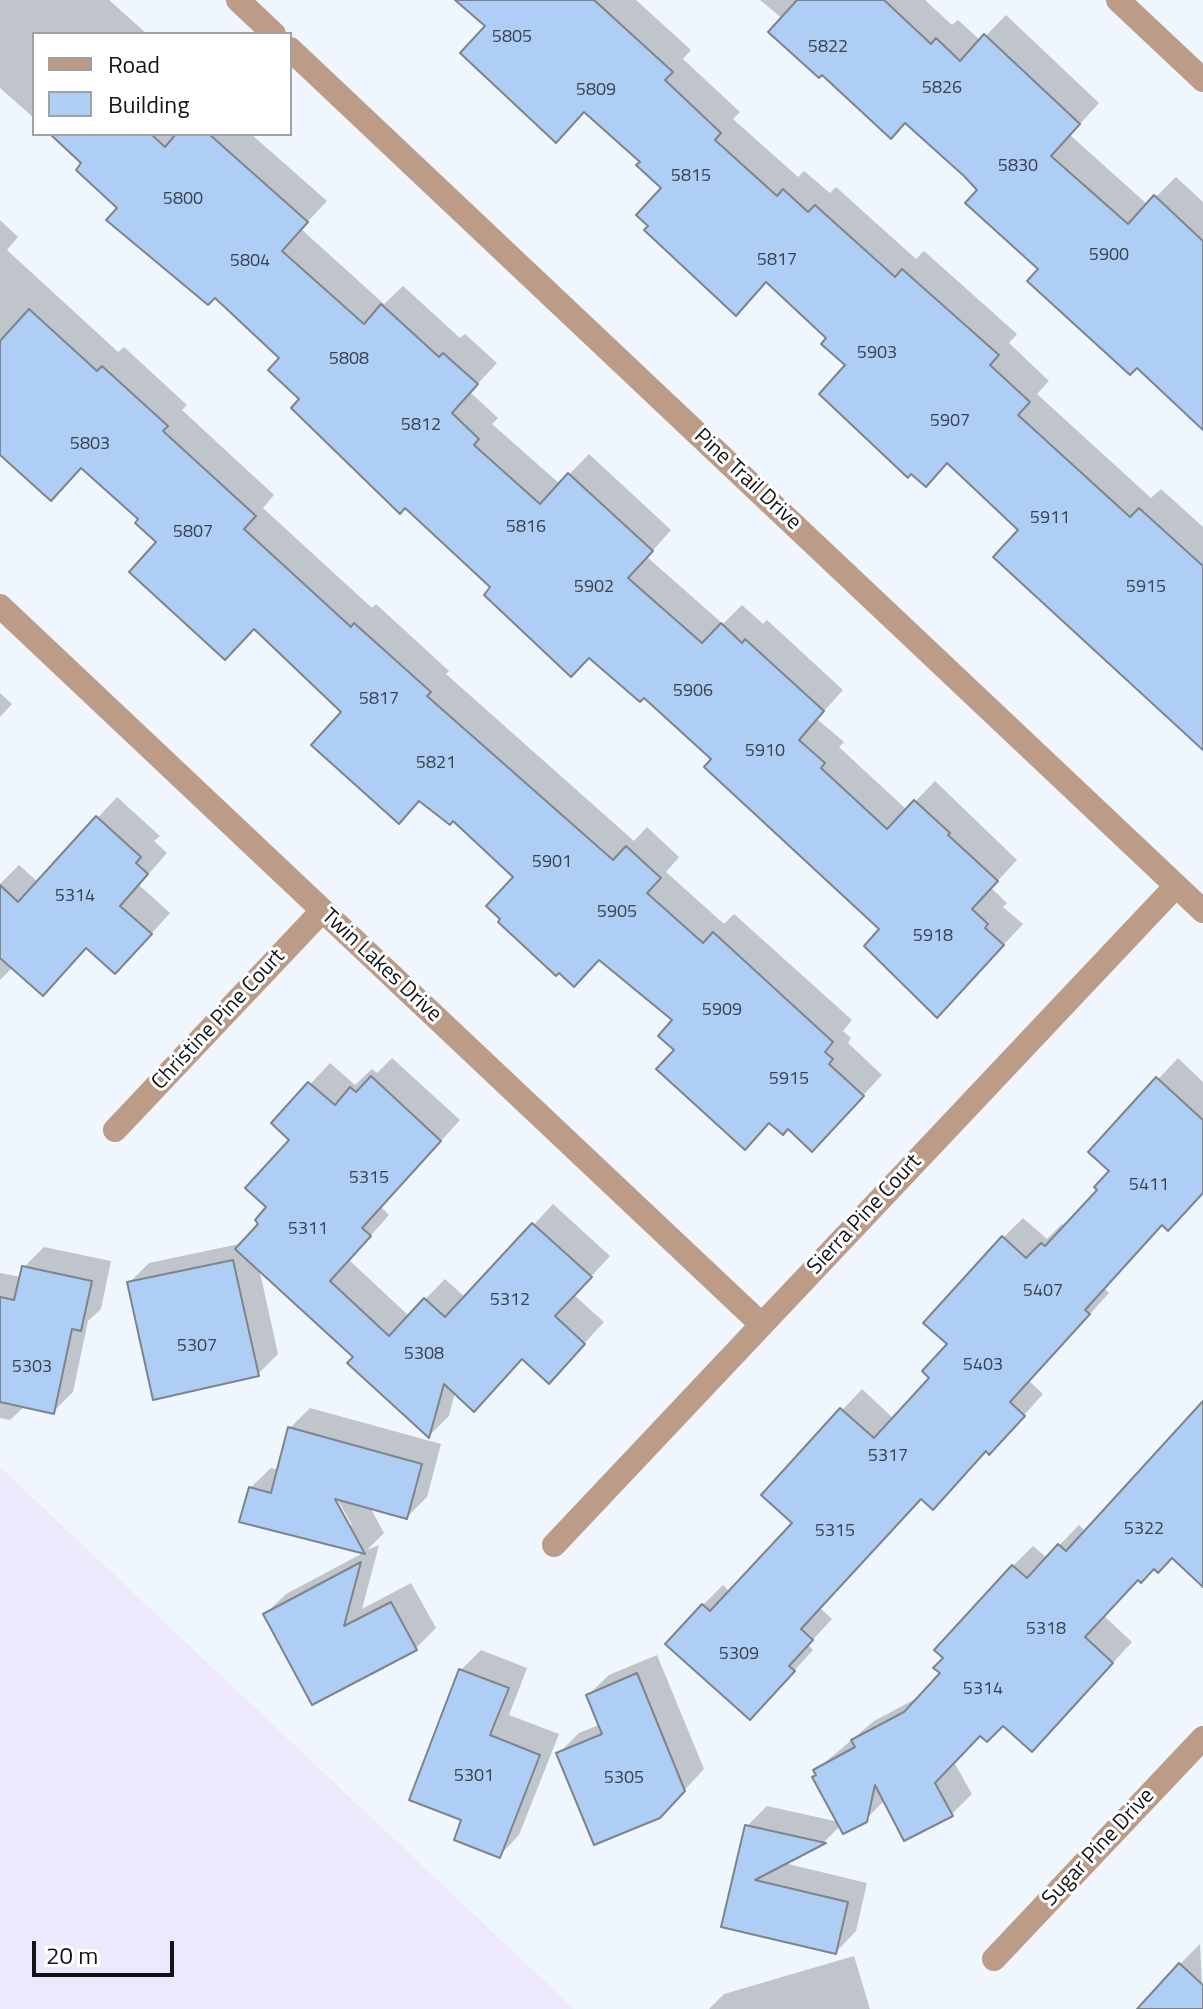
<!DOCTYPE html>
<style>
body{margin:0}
#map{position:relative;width:1203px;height:2009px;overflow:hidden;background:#f0f6fe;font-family:"Titillium Web",sans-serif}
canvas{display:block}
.legend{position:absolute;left:32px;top:32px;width:260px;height:104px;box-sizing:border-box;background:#fff;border:2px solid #a0a1a2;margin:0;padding:10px 14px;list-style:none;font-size:24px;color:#121417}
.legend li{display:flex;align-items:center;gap:16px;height:40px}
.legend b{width:40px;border:2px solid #a0a1a2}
.scale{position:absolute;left:32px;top:1941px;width:142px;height:36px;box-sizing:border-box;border:4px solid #121417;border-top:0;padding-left:10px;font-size:24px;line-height:28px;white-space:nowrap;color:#121417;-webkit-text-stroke:6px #fff;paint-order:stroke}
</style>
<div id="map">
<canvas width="1203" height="2009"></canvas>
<ul class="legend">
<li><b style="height:10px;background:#bc9c87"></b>Road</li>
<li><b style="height:22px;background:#afcef6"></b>Building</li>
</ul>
<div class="scale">20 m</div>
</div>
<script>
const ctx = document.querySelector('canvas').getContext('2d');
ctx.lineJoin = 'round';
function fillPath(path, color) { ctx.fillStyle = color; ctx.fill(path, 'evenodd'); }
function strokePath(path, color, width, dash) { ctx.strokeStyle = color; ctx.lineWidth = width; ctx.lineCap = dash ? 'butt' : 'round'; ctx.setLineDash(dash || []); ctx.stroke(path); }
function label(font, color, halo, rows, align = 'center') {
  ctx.font = font + ' "Titillium Web",sans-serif'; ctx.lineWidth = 6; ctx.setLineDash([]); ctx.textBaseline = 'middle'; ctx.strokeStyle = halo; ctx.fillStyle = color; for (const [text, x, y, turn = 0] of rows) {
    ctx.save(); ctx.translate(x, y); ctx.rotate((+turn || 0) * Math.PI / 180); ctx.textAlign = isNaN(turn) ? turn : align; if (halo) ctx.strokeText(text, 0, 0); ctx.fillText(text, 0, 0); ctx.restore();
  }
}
const industrial = new Path2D(`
 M 0,1467 L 574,2009 L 0,2009 Z`);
const shadow = new Path2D(`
 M 0,0 L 109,0 L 147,34 L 34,34 L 34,118 L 0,88 Z
 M 458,0 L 636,0 L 691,50 L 683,59 L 740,112 L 733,119 L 798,177 L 804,171 L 830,193 L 836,187 L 916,259 L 924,251 L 1017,334 L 1009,343 L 1049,381 L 1037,394 L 1151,498 L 1161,489 L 1203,527 L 1203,748 L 1021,530 L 847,365 L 829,338 L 664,188 L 642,162 Z
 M 760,0 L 925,0 L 952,25 L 958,20 L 981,41 L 1006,15 L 1099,103 L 1070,135 L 1148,205 L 1176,177 L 1203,202 L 1203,427 L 1041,269 L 980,190 L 906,121 Z
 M 52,134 L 251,134 L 327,201 L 301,229 L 384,304 L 403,286 L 460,338 L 465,334 L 497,363 L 470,392 L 498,418 L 492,424 L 560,484 L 589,454 L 671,530 L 647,557 L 723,624 L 742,605 L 763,624 L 767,620 L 843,690 L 817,719 L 844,742 L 839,747 L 907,810 L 935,781 L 1017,860 L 991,888 L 1007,903 L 1003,907 L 1023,924 L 957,995 L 882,929 L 714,759 L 644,695 L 493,587 L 302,399 L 282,357 L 120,208 L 84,163 Z
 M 0,220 L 18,237 L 7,250 L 118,352 L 124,347 L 187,405 L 182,410 L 274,495 L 263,508 L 372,608 L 376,604 L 449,671 L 446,674 L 634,841 L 647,827 L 679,857 L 666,872 L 724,924 L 734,914 L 852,1020 L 843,1031 L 851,1038 L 848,1043 L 882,1075 L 832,1129 L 788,1127 L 676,1050 L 675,1020 L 515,877 L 82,466 L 0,450 Z
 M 0,693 L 12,704 L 0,717 Z
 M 117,797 L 160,836 L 154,841 L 167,853 L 139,885 L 170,913 L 135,952 L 87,946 L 13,967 L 0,980 L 0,884 L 19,865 L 38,882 Z
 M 392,1058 L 460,1120 L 381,1207 L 389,1215 L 349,1260 L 409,1316 L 445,1279 L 466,1298 L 553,1204 L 610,1256 L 574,1295 L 604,1322 L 568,1361 L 523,1358 L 455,1392 L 449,1416 L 429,1436 L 355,1357 L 259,1268 L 278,1354 L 258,1374 L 129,1283 L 149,1263 L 244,1243 L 261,1224 L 292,1140 L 274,1123 L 330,1063 L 355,1085 L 372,1069 L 377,1073 Z
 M 1178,1058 L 1203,1082 L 1203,1192 L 1163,1223 L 1104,1288 L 1109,1293 L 1029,1381 L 1043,1394 L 1009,1432 L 922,1497 L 820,1608 L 832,1619 L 808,1645 L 813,1650 L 769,1698 L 703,1605 L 723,1585 L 730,1592 L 795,1523 L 764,1495 L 862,1389 L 894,1419 L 932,1378 L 1003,1238 L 1023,1218 L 1047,1239 L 1062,1224 L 1065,1227 L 1112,1171 L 1090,1152 Z
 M 44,1247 L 111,1261 L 101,1309 L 88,1321 L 73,1392 L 53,1412 L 25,1406 L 10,1420 L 0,1418 L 0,1273 L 21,1277 L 24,1267 Z
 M 1203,1402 L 1203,1568 L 1172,1556 L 1139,1578 L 1104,1616 L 1132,1642 L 1052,1729 L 1003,1723 L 981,1734 L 954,1762 L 972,1794 L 952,1814 L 885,1800 L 865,1820 L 841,1825 L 824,1842 L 784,1863 L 867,1883 L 856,1931 L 836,1952 L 724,1926 L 747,1826 L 767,1806 L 839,1822 L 816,1770 L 874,1721 L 923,1695 L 942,1673 L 945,1658 L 937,1650 L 1013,1566 L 1033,1546 L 1047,1558 L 1079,1525 L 1086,1532 Z
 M 310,1408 L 441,1444 L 427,1497 L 407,1517 L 370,1507 L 384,1533 L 367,1550 L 379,1545 L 362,1609 L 411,1583 L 436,1628 L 416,1648 L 265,1614 L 286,1594 L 365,1552 L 242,1520 L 250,1488 L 271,1468 L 279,1470 L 290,1428 ZM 332,1490 L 352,1525 L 347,1525 L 329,1491 Z
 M 481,1650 L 527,1668 L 509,1715 L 559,1734 L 519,1835 L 499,1856 L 464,1819 L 461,1670 Z
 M 657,1655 L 704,1769 L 680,1795 L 559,1753 L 579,1733 L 601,1724 L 588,1695 L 609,1675 Z
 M 1200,1944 L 1203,2009 L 1150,2009 L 1180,1964 Z
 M 854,1956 L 870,2009 L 709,2009 L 724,1994 Z`);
const building = new Path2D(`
 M 455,0 L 594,0 L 673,72 L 665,80 L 721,133 L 715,140 L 777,196 L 783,189 L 808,212 L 815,205 L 895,277 L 902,269 L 999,355 L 990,365 L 1030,402 L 1018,415 L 1130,517 L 1139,508 L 1203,566 L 1203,750 L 993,557 L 1018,530 L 947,463 L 926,487 L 911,474 L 908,478 L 819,394 L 845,365 L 821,344 L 826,338 L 766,282 L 736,316 L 644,230 L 648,226 L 636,215 L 661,188 L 636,165 L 640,162 L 584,112 L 556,143 L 460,53 L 485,26 Z
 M 797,0 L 884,0 L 931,44 L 936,38 L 960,61 L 984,34 L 1080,124 L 1051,156 L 1128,224 L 1154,195 L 1203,241 L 1203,430 L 1137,368 L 1130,375 L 1027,281 L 1038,269 L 965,203 L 977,190 L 964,176 L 905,123 L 891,139 L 822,75 L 819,78 L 768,32 Z
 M 50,134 L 151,134 L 165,147 L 176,134 L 209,134 L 308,222 L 282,251 L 364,324 L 381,304 L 439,357 L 443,353 L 478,384 L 452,413 L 479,439 L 474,445 L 540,504 L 568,473 L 653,551 L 628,578 L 702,643 L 721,623 L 742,643 L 745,639 L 824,711 L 799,740 L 825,763 L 821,768 L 887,829 L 914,800 L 950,833 L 948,835 L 998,881 L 972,909 L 988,924 L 985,928 L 1004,945 L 937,1018 L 864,946 L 879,929 L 704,767 L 711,759 L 644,698 L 640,702 L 589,658 L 571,677 L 484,595 L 490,587 L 405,508 L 400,514 L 291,408 L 299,399 L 268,370 L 279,358 L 215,298 L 208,305 L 106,220 L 117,208 L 76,170 L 81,163 Z
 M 29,309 L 97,371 L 102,366 L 168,426 L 163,431 L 256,516 L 244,529 L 351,627 L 354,623 L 431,692 L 427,696 L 613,860 L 626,846 L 661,878 L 647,893 L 703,943 L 713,932 L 833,1042 L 825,1052 L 833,1059 L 829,1064 L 864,1096 L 812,1152 L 788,1129 L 783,1135 L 769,1123 L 745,1150 L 656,1069 L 674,1050 L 658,1036 L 672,1020 L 599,960 L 574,987 L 559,973 L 556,976 L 498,922 L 500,919 L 486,906 L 513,877 L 453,821 L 450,825 L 419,801 L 399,824 L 311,745 L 341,712 L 254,629 L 225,660 L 129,572 L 156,542 L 135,523 L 138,519 L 81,468 L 51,501 L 0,455 L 0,341 Z
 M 96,816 L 141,857 L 136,863 L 148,874 L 120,906 L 152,934 L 115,974 L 86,948 L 43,996 L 0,958 L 0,885 L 18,902 Z
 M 371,1076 L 441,1141 L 362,1228 L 371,1236 L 330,1281 L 389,1336 L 424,1298 L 445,1317 L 532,1223 L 592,1277 L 555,1316 L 585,1344 L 549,1384 L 522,1359 L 474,1412 L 444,1384 L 429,1438 L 347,1363 L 353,1357 L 235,1249 L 258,1224 L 255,1220 L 266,1207 L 245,1188 L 289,1140 L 271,1123 L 308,1082 L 335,1105 L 350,1087 L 356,1092 Z
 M 1156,1077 L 1203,1120 L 1203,1193 L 1168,1231 L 1162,1225 L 1085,1310 L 1090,1314 L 1010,1402 L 1025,1416 L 989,1455 L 986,1451 L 933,1510 L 921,1499 L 801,1629 L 813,1640 L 789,1666 L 795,1671 L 750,1720 L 665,1644 L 702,1604 L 710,1611 L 792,1523 L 761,1495 L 840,1408 L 874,1438 L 929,1378 L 922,1371 L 947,1344 L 923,1323 L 1002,1236 L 1026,1258 L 1041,1243 L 1045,1246 L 1097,1190 L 1094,1187 L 1109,1171 L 1088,1152 Z
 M 233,1260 L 259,1376 L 153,1400 L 127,1282 Z
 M 22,1266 L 92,1281 L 81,1331 L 72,1329 L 54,1414 L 0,1402 L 0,1297 L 14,1300 Z
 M 1203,1401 L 1203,1587 L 1172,1558 L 1158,1573 L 1154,1569 L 1141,1583 L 1138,1580 L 1085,1637 L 1113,1663 L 1032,1752 L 1003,1726 L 987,1742 L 980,1736 L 935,1783 L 953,1816 L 904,1841 L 875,1785 L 867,1822 L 843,1834 L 812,1777 L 816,1775 L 813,1770 L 855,1747 L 851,1740 L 904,1712 L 940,1673 L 933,1668 L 943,1658 L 934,1650 L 1012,1565 L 1027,1578 L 1058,1544 L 1066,1551 Z
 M 288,1427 L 422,1464 L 407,1519 L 335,1499 L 365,1554 L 239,1522 L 249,1487 L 271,1493 Z
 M 361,1562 L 344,1626 L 391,1602 L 417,1650 L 312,1705 L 263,1614 Z
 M 459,1669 L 509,1688 L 490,1735 L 540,1755 L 500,1858 L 454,1840 L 461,1820 L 409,1800 Z
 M 637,1673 L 685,1791 L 660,1818 L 594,1845 L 556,1753 L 602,1734 L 586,1695 Z
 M 745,1825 L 826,1843 L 755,1880 L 848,1902 L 836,1954 L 721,1927 Z
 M 1179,1963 L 1203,1985 L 1203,2009 L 1137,2009 Z`);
const minor = new Path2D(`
 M 238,0 L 274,34
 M 1118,0 L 1203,80
 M 290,49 L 1203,911
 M 0,606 L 762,1325
 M 115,1130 L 322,911
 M 554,1545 L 1176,886
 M 994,1959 L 1203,1738`);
const numberNames = [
 ["5805",512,38],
 ["5822",828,48],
 ["5826",942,89],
 ["5809",596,91],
 ["5830",1018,167],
 ["5815",691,177],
 ["5800",183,200],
 ["5900",1109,256],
 ["5817",777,261],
 ["5804",250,262],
 ["5903",877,354],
 ["5808",349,360],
 ["5907",950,422],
 ["5812",421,426],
 ["5803",90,445],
 ["5911",1050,519],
 ["5816",526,528],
 ["5807",193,533],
 ["5902",594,588],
 ["5915",1146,588],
 ["5906",693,692],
 ["5817",379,700],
 ["5910",765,752],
 ["5821",436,764],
 ["5901",552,863],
 ["5314",75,897],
 ["5905",617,913],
 ["5918",933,937],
 ["5909",722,1011],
 ["5915",789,1080],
 ["5315",369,1179],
 ["5411",1149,1186],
 ["5311",308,1230],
 ["5407",1043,1292],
 ["5312",510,1301],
 ["5307",197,1347],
 ["5308",424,1355],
 ["5403",983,1366],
 ["5303",32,1368],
 ["5317",888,1457],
 ["5322",1144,1530],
 ["5315",835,1532],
 ["5318",1046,1630],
 ["5309",739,1655],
 ["5314",983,1690],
 ["5301",474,1777],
 ["5305",624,1779]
];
const streetNames = [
 ["Pine Trail Drive",747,480,43],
 ["Twin Lakes Drive",381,966,43],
 ["Christine Pine Court",219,1020,-47],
 ["Sierra Pine Court",865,1215,-47],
 ["Sugar Pine Drive",1099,1848,-47]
];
fillPath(industrial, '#eee8fd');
fillPath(shadow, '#0003');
fillPath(building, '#afcef6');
strokePath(building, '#7e848b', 2);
strokePath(minor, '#bc9c87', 24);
label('18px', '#39424f', null, numberNames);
label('22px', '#121417', '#fff', streetNames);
</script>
